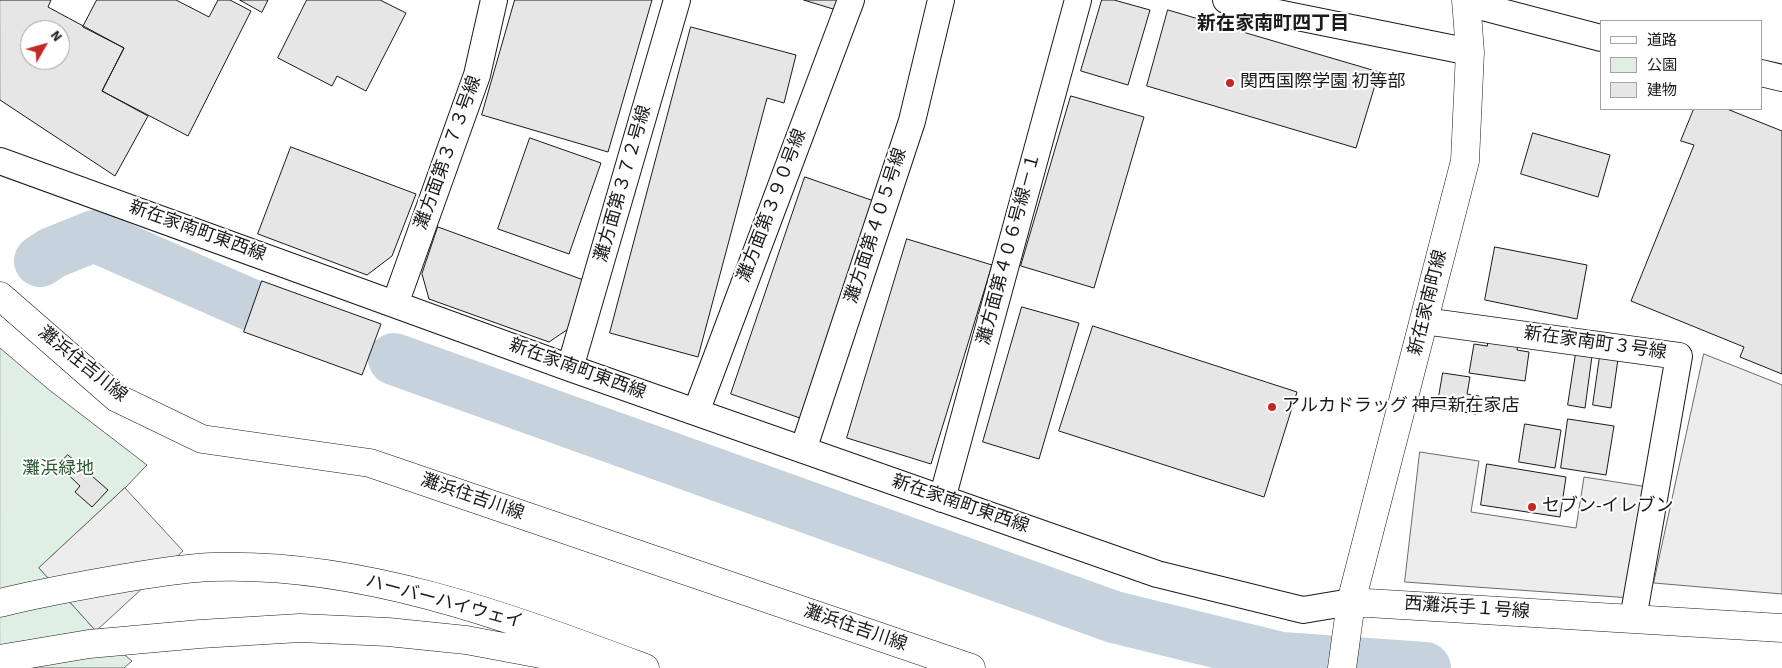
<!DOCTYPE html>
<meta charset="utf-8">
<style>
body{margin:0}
#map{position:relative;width:1782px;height:668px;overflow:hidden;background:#fff;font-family:"Source Sans 3","Noto Sans JP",sans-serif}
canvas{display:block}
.legend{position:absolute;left:1600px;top:20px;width:162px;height:90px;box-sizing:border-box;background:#fff;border:1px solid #a3a3a3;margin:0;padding:6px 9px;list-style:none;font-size:15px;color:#1a1a1a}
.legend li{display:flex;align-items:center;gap:10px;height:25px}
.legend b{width:25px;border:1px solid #a3a3a3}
.north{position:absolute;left:20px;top:20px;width:50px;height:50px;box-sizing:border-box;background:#fff;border:1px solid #a3a3a3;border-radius:50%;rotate:52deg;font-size:14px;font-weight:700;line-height:20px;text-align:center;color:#1a1a1a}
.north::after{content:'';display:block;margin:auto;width:18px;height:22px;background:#c62828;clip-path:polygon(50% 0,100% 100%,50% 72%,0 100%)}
</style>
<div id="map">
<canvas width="1782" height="668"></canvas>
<ul class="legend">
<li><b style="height:6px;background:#fff"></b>道路</li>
<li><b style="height:14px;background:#e0efe3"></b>公園</li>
<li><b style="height:14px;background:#e6e6e6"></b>建物</li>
</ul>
<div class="north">N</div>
</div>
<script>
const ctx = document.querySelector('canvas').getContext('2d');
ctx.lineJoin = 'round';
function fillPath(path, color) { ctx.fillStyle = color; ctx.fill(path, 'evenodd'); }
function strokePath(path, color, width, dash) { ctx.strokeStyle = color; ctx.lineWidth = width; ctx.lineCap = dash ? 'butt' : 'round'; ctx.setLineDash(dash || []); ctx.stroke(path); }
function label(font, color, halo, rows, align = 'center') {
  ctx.font = font + ' "Source Sans 3","Noto Sans JP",sans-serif'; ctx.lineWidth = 4; ctx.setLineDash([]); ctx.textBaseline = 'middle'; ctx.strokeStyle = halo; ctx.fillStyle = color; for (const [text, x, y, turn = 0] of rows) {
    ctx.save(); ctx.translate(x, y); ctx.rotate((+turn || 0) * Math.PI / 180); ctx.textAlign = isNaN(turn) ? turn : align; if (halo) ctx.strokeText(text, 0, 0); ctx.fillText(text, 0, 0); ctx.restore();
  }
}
const green = new Path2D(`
 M 0,348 L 48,389 L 147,465 L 125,488 L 39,568 L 96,631 L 132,661 L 124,668 L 0,668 Z`);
const parking = new Path2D(`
 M 1704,354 L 1782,385 L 1782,594 L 1654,583 Z
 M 1420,452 L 1479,461 L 1471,512 L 1576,528 L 1584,477 L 1648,487 L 1631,598 L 1405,582 Z
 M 125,488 L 183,551 L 96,631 L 39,568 Z`);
const river = new Path2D(`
 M 40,261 L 52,253 L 94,236 L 253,306
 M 394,359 L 1114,617 L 1281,658 L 1425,668`);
const building = new Path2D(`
 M 0,0 L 51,0 L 48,7 L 124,48 L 102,91 L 148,116 L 115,176 L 0,100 ZM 30,30 L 60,30 L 60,60 L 30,60 Z
 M 97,0 L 176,0 L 209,17 L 218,0 L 230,0 L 251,11 L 188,136 L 102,91 L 124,48 L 83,27 Z
 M 240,0 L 268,0 L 262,12 Z
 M 307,0 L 380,0 L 406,13 L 366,91 L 337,76 L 332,86 L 278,58 Z
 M 515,0 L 652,0 L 608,152 L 482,115 Z
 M 804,0 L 844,0 L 841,11 Z
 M 1102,0 L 1114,0 L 1150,10 L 1128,85 L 1081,71 Z
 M 1168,10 L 1379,72 L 1356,148 L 1147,86 Z
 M 691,27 L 796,55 L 784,103 L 767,98 L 698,357 L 610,333 Z
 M 1071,96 L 1144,117 L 1094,288 L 1021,266 Z
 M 1694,109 L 1727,109 L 1782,131 L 1782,374 L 1740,357 L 1744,347 L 1631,301 L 1694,145 L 1681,141 Z
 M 1533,133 L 1610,155 L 1598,197 L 1521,174 Z
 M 530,138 L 601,163 L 569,254 L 498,229 Z
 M 291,147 L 416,194 L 392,256 L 367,275 L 258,234 Z
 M 805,177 L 874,201 L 800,418 L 731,394 Z
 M 438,227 L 589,282 L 577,323 L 549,342 L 429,299 L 422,274 Z
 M 907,239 L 992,265 L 931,464 L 847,438 Z
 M 1495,247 L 1587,265 L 1577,319 L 1485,300 Z
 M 262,281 L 381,324 L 362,375 L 244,332 Z
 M 1022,307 L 1079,323 L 1039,459 L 983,442 Z
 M 1093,326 L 1297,392 L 1264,497 L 1059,431 Z
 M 1488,339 L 1518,343 L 1517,350 L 1529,352 L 1525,381 L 1469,373 L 1474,344 L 1487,346 Z
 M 1576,353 L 1592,356 L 1585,408 L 1568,405 Z
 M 1600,356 L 1618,359 L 1611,408 L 1593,405 Z
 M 1443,373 L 1470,377 L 1467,394 L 1479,396 L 1476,414 L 1437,408 Z
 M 1568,419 L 1614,426 L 1606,475 L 1561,468 Z
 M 1525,424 L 1561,430 L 1555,468 L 1519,462 Z
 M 68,455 L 108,490 L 92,507 L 75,492 L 80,486 L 58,465 Z
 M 1487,464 L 1566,477 L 1560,517 L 1481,505 Z`);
const street = new Path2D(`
 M 1226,0 L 1253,8 L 1470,52
 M 1467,3 L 1601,38
 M 1761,73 L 1782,78
 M 0,161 L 570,368 L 1157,574 L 1303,610 L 1351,602
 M 395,304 L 477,75 L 494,0
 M 1424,321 L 1679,356 L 1633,619
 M 570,368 L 677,0
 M 696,412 L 851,0
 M 803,450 L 912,121 L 941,0
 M 942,499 L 1078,0`);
const secondary = new Path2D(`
 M 0,296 L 117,398 L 202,439 L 370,463 L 971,668
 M 1351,602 L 1782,628
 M 0,603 C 39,593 79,586 119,579 C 149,574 181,568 213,567 C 362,562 508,617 645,668
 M 0,659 L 89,644 L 200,634 L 300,628 L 388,632 L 466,640 L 541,654 L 591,668
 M 1342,668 L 1351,602 L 1465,161 L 1470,52 L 1466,0`);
const markers = [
 [1230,83,5,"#c62828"],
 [1272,407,5,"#c62828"],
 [1532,507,5,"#c62828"]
];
const poiNames = [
 ["関西国際学園 初等部",1240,83],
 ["アルカドラッグ 神戸新在家店",1282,407],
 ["セブン-イレブン",1542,507]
];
const streetNames = [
 ["灘方面第３７３号線",449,153,-70],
 ["灘方面第３７２号線",624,184,-74],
 ["灘方面第３９０号線",773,206,-69],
 ["灘方面第４０５号線",877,226,-72],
 ["新在家南町東西線",197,232,20],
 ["灘方面第４０６号線－１",1010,249,-75],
 ["新在家南町線",1429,303,-76],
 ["新在家南町３号線",1595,344,8],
 ["灘浜住吉川線",82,365,39],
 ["新在家南町東西線",577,370,20],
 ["灘浜住吉川線",472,498,19],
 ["新在家南町東西線",960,505,19],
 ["ハーバーハイウェイ",444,603,15],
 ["西灘浜手１号線",1467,609,4],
 ["灘浜住吉川線",855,629,19]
];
const parkNames = [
 ["灘浜緑地",58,470]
];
const neighbourhoodNames = [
 ["新在家南町四丁目",1273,25]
];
fillPath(green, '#e0efe3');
strokePath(green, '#6a6a6a', 1);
fillPath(parking, '#ededed');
strokePath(parking, '#6a6a6a', 1);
strokePath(river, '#c6d2dc', 52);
fillPath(building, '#e6e6e6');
strokePath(building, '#1a1a1a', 1);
strokePath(street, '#1a1a1a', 28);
strokePath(secondary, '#1a1a1a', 29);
strokePath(street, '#fff', 26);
strokePath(secondary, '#fff', 28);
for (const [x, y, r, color] of markers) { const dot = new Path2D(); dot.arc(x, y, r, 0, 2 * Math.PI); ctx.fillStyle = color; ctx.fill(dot); strokePath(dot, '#fff', 2); }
label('18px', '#1a1a1a', '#fff', poiNames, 'left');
label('18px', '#1a1a1a', '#fff', streetNames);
label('18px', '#2b5a34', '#fff', parkNames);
label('bold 19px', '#1a1a1a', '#fff', neighbourhoodNames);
</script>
